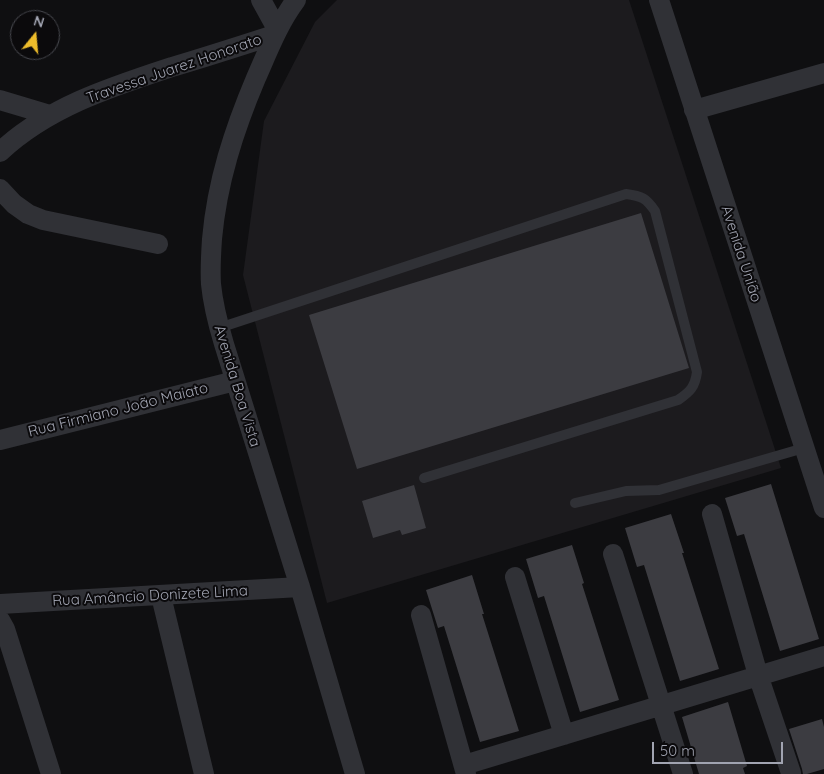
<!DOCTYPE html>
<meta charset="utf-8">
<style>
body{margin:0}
#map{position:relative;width:824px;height:774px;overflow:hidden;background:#0f0f11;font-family:Quicksand,sans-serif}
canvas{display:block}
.north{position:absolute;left:10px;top:10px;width:50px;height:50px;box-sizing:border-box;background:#0b0a0c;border:1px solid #47484e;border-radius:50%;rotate:17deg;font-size:14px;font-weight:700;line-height:20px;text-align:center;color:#a1a4b1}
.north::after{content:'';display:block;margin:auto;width:18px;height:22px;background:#edbc2b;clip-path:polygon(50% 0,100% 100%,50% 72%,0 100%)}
.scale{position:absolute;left:652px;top:742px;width:131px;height:22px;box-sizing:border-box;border:2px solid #a1a4b1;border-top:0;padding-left:6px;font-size:15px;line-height:18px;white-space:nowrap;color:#a1a4b1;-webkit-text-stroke:4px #0b0a0c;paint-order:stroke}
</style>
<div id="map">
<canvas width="824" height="774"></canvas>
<div class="north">N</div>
<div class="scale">50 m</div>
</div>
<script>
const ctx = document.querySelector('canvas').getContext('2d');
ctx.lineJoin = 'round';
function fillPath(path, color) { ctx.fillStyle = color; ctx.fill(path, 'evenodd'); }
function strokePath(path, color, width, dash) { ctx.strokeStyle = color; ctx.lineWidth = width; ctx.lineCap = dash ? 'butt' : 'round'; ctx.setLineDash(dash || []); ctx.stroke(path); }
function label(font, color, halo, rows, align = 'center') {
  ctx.font = font + ' Quicksand,sans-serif'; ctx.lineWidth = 4; ctx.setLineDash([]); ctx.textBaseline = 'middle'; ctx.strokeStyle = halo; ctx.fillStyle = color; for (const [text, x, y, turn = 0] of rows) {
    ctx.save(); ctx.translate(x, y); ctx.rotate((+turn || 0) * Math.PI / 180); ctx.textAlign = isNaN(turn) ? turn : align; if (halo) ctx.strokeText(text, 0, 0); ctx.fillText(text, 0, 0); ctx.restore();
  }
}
const built = new Path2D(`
 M 337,0 L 629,0 L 781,468 L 327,603 L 243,275 L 264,121 L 315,22 Z`);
const building = new Path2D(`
 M 641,213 L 689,368 L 357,469 L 309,315 Z
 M 771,484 L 819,639 L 780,651 L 744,534 L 737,536 L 725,498 Z
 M 414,485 L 426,528 L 402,535 L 400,530 L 373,538 L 362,501 Z
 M 671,514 L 684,553 L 682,553 L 719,669 L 680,681 L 644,565 L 637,567 L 625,528 Z
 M 572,545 L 584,583 L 582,584 L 619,700 L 580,712 L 544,596 L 538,598 L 526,559 Z
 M 472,575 L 484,614 L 482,614 L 519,731 L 480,742 L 444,626 L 438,628 L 426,590 Z
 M 728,702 L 747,766 L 743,768 L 745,774 L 699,774 L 682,717 Z
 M 822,719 L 824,727 L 824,769 L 807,774 L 803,774 L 802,769 L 789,729 Z`);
const service = new Path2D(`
 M 219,328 L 626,194 C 642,196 646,198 655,211 L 697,372 C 695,387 690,392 678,400 L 424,478
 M 575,503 L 626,491 L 659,490 L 804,448`);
const minor = new Path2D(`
 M 261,0 L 277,29
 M 296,0 C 278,24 268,51 256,78 C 234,130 217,182 212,239 C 211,254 210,269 211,284 C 213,305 218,324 224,344 L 300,587 L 355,774
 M 659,0 L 824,508
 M 0,100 L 50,115
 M 694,110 L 824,73
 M 0,152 C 48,107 111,87 172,67 C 206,57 240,46 274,35
 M 0,189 L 14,204 L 28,214 L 43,220 L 158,244
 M 0,440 L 235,381
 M 712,514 L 758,675 L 791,773
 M 613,554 L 683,774
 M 515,577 L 564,735
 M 161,596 L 204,774
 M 0,604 L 300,587
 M 421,615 L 466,774
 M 0,620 L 5,629 L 51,774
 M 464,765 L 824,656`);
const streetNames = [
 ["Travessa Juarez Honorato",174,69,-19],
 ["Avenida União",741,254,72],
 ["Avenida Boa Vista",237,386,73],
 ["Rua Firmiano João Maiato",118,410,-14],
 ["Rua Amâncio Donizete Lima",150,596,-3]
];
fillPath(built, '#1c1b1e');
fillPath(building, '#3c3c41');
strokePath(service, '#303136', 10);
strokePath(minor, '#303136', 20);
label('15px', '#a1a4b1', '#0b0a0c', streetNames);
</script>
